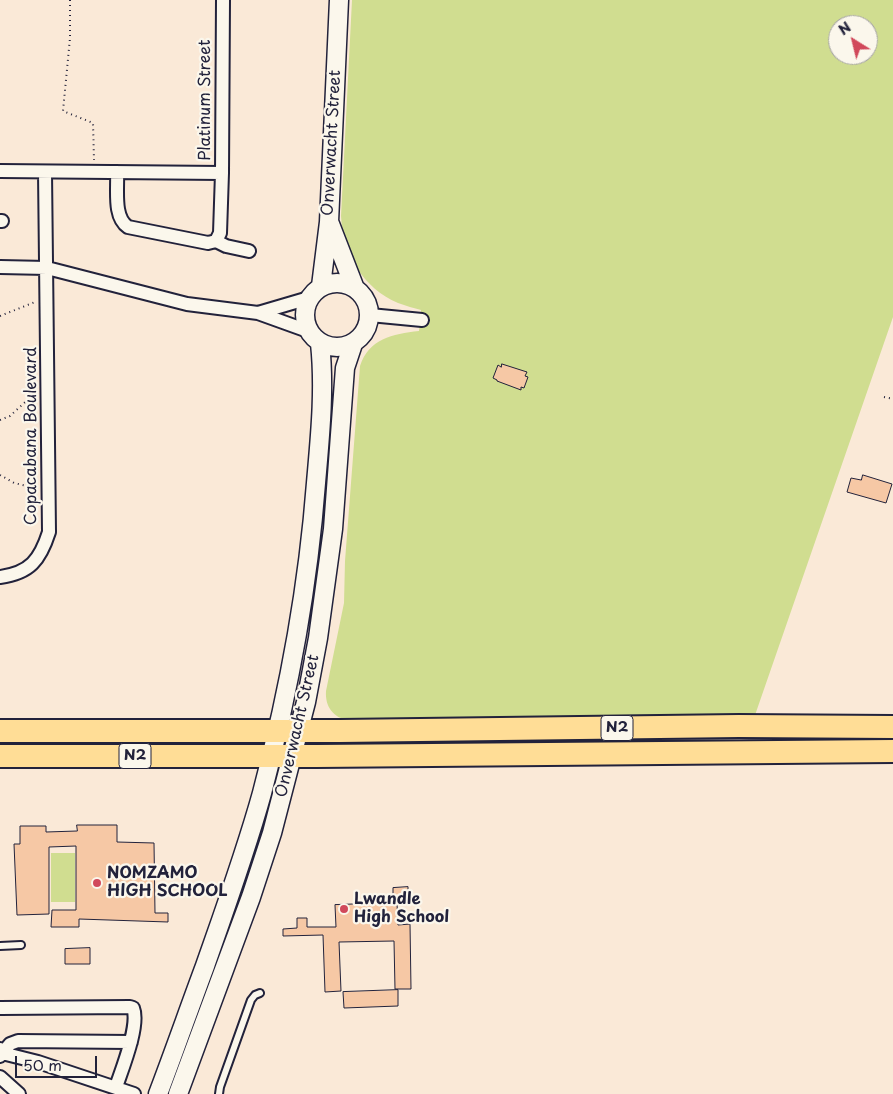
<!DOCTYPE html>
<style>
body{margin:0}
#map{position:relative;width:893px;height:1094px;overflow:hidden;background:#fae9d7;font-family:"Playpen Sans",sans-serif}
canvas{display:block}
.north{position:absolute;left:828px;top:15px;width:50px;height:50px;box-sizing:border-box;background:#fbf7ec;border:1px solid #a4a2a5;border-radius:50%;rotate:324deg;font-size:14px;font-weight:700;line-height:20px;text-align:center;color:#22223b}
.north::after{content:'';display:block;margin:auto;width:18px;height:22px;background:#d1495b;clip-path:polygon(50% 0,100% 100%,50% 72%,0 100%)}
.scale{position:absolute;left:15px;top:1056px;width:82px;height:22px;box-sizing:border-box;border:2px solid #22223b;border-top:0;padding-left:6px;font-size:15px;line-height:18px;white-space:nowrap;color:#22223b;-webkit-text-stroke:4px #fbf7ec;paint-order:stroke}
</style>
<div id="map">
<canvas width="893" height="1094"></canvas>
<div class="north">N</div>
<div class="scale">50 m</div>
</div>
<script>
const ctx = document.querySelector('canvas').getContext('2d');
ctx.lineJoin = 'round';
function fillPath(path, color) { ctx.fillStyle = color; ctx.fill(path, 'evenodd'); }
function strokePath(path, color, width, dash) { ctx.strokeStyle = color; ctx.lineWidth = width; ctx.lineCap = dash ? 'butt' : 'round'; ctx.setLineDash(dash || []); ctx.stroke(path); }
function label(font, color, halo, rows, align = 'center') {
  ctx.font = font + ' "Playpen Sans",sans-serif'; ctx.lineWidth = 4.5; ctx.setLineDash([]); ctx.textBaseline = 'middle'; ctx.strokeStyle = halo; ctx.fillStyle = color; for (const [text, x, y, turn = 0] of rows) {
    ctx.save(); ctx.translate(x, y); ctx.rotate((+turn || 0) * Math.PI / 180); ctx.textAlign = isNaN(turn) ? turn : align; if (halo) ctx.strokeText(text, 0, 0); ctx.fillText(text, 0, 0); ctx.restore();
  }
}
const green = new Path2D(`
 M 352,0 L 893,0 L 893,317 L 754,718 L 349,721 C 333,717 325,707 326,691 L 344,603 L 345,561 L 360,366 C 369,339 392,334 419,331 L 421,310 C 414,308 406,306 398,303 C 363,288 343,254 341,216 ZM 838,25 L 868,25 L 868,55 L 838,55 Z
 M 51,853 L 75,853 L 75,902 L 51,902 Z`);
const building = new Path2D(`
 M 502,364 L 527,372 L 525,376 L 528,377 L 524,388 L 521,387 L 521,390 L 497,381 L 497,380 L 493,378 L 498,365 L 501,367 Z
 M 863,475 L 892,484 L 886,503 L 847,492 L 851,478 L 861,480 Z
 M 77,825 L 117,825 L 117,842 L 154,843 L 155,913 L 168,913 L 168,922 L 79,919 L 79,927 L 51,927 L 52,910 L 76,910 L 76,846 L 49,847 L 49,914 L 17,915 L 14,844 L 20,844 L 20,826 L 46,826 L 46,832 L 77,831 Z
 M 408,887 L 408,900 L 393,901 L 393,888 Z
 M 397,903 L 398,925 L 410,924 L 411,989 L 395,989 L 394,941 L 339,942 L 341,991 L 325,992 L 323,935 L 283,936 L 283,929 L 297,928 L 297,918 L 307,918 L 307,927 L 336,927 L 335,905 Z
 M 90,948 L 90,964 L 65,964 L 65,949 Z
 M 398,990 L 398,1006 L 344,1008 L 343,992 Z`);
const path = new Path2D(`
 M 70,0 L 70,38 L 63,111 L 93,123 L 94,160
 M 0,316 L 35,302
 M 884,397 L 893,399
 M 0,420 L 10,416 L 35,393
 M 0,475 L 14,483 L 36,488`);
const lane = new Path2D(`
 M 0,946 L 21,945
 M 219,1094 L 220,1087 L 251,1000 L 255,995 L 260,993`);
const street = new Path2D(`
 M 0,171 L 222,173 L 223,0
 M 117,172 C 118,190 113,217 128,227 L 208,243 L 216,241 L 220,233 L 222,173
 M 0,221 L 2,221
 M 216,241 L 226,246 L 249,251
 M 0,267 L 47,268 L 187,304 L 258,313 L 308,331
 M 258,313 L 309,298
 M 370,315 L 422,320
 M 0,577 C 30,573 40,560 49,532 L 45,172
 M 0,1008 L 130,1007 L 133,1008 C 140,1025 122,1069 116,1087
 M 0,1049 L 2,1053 L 38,1062 L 134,1094
 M 0,1056 L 10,1044 L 18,1041 L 131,1042
 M 0,1077 L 19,1094`);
const secondary = new Path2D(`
 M 330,224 L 354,286
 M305 315a32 32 0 1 1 64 0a32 32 0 1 1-64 0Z
 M 321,286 L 329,222 L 339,0
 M 158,1094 C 174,1052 189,1009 205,966 C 225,909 246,851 262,793 C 289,691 308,588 316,483 C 320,437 325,390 320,343
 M 178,1094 L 251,897 L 272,833 L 306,702 L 318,638 L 333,529 L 345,368 L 353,344`);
const highway = new Path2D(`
 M 0,731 L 340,731 L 739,726 L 893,727
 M 0,756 L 317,756 L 893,751`);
const markers = [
 [97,883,5,"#d1495b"],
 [344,909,5,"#d1495b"]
];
const shields = [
 [617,728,32],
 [135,756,32]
];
const shieldNames = [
 ["N2",617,728],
 ["N2",135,756]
];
const streetNames = [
 ["Platinum Street",206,100,-90],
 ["Onverwacht Street",332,143,-87],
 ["Copacabana Boulevard",32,436,-90],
 ["Onverwacht Street",298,726,-77]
];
const poiNames = [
 ["NOMZAMO",107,874],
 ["HIGH SCHOOL",107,892],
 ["Lwandle",354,900],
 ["High School",354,918]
];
fillPath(green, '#d0dd90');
fillPath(building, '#f6c8a5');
strokePath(building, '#22223b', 1);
strokePath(lane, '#22223b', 10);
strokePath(street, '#22223b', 16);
strokePath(secondary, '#22223b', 21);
strokePath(highway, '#22223b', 26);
strokePath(path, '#22223b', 2, [1, 4]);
strokePath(lane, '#fbf7ec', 6);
strokePath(street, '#fbf7ec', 12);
strokePath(secondary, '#fbf7ec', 18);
strokePath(highway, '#ffdd96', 22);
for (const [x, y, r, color] of markers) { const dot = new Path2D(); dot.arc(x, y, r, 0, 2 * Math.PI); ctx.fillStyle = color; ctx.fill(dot); strokePath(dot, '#fbf7ec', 2); }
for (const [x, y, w] of shields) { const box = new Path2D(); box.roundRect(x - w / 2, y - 12.5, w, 25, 4); ctx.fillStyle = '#fbf7ec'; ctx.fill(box); strokePath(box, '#22223b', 1); }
label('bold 15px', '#22223b', null, shieldNames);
label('16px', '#22223b', '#fbf7ec', streetNames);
label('bold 16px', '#22223b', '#fbf7ec', poiNames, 'left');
</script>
